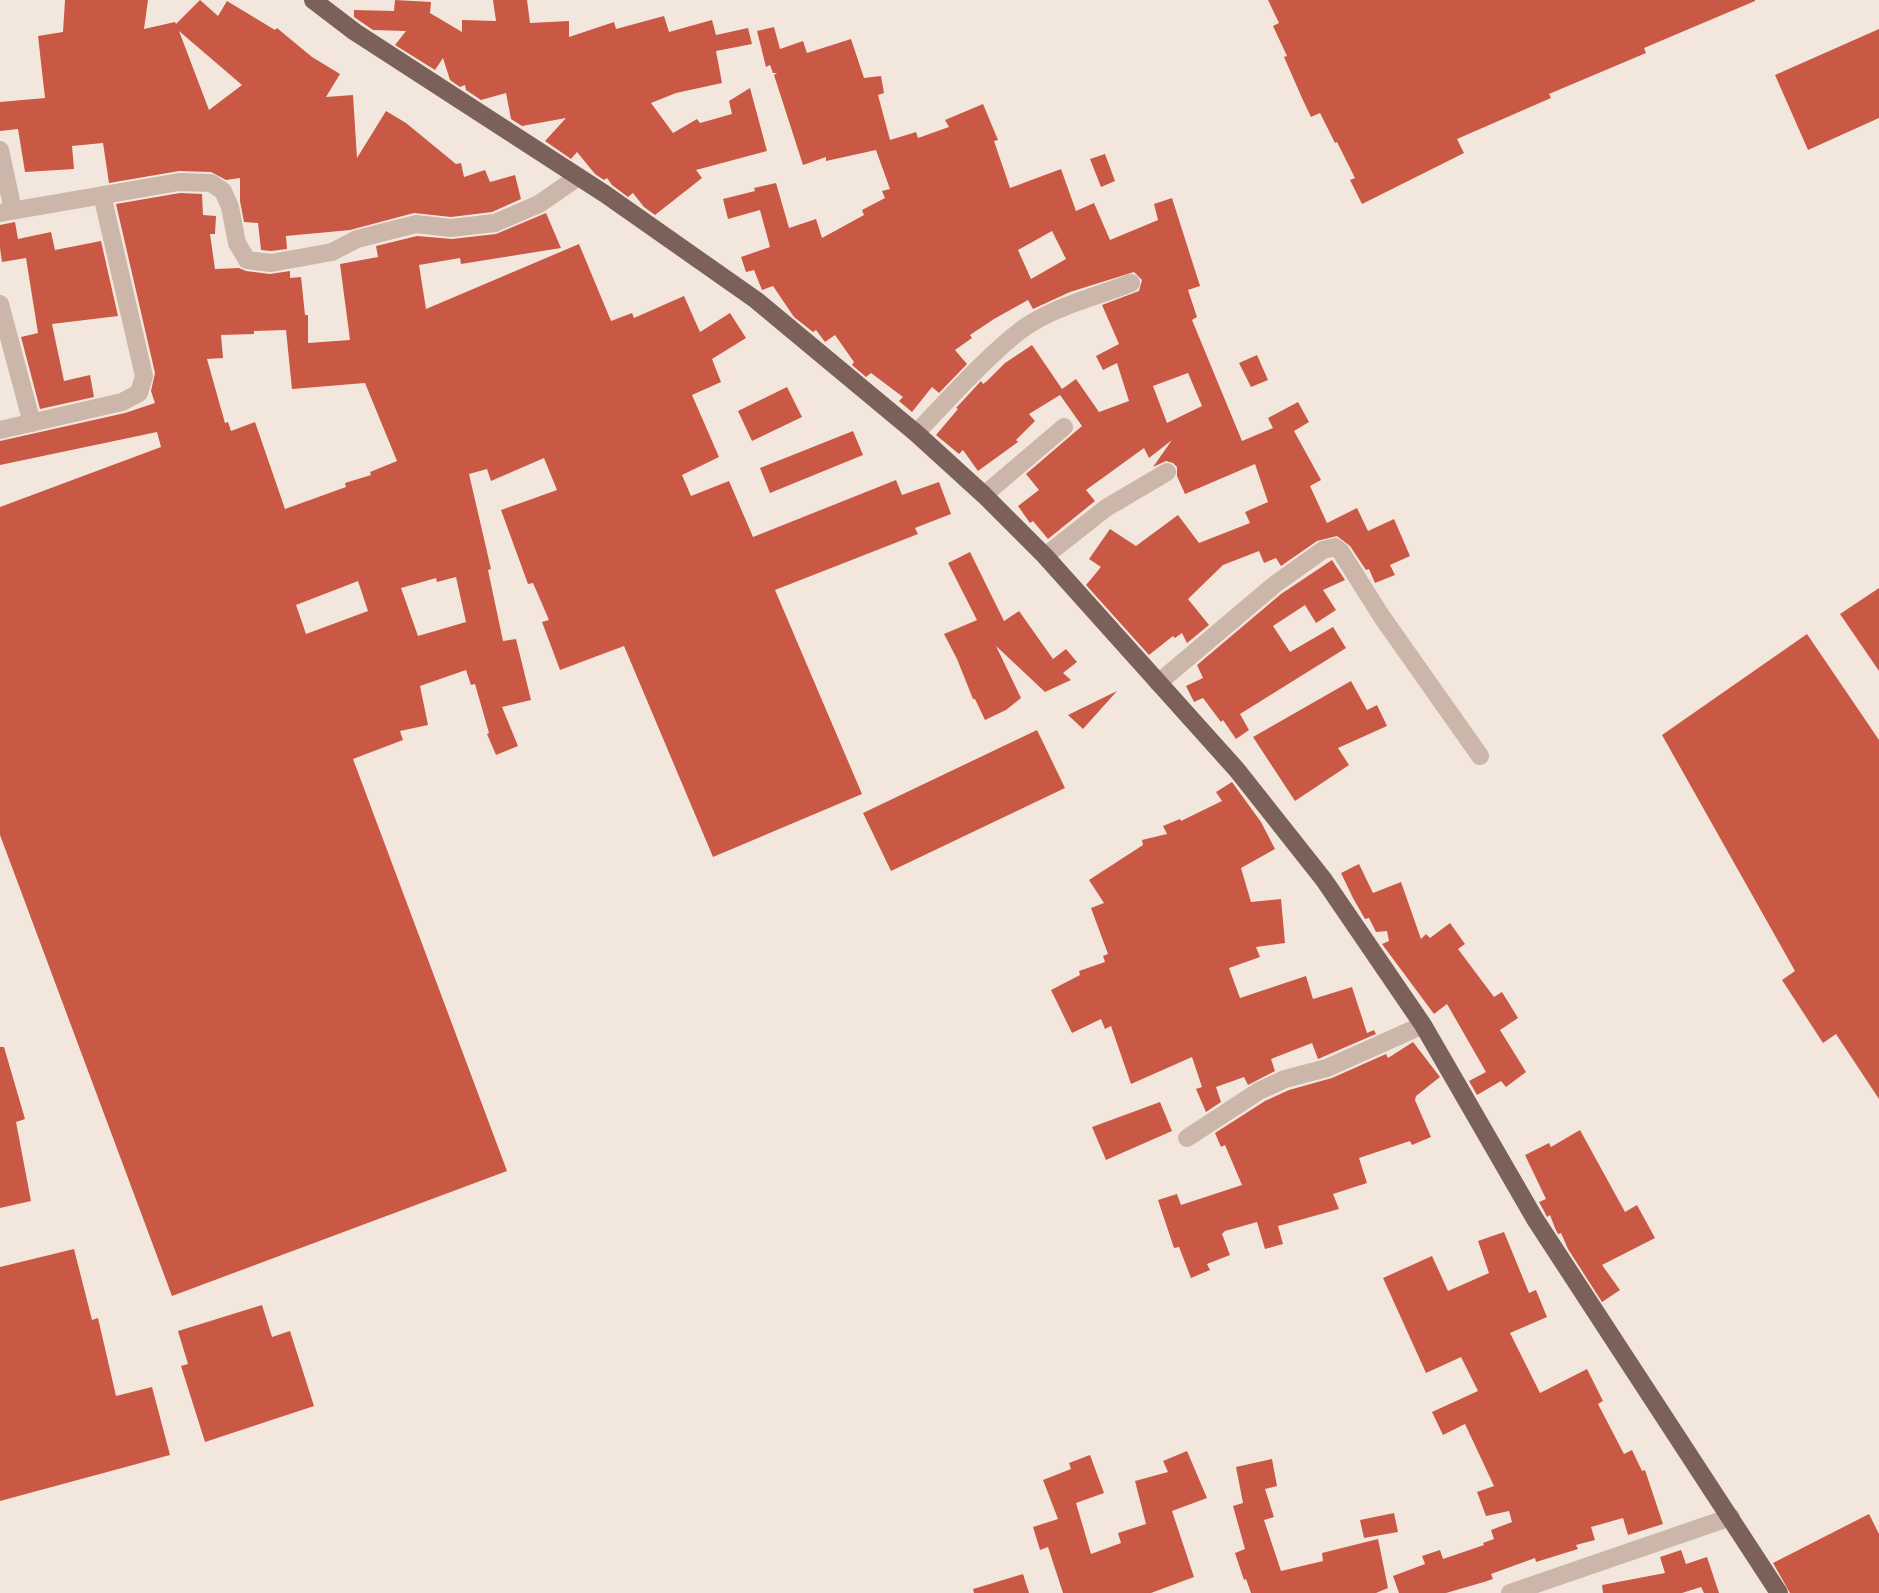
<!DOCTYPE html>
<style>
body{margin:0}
canvas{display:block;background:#f3e7dd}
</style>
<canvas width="1879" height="1593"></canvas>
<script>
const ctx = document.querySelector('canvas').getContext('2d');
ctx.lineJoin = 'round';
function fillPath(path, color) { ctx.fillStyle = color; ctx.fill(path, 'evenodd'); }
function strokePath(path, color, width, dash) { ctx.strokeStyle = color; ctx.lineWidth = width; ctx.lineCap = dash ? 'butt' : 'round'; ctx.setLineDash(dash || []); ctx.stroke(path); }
const building = new Path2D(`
 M 65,0 L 148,0 L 144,29 L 175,22 L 176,24 L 200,0 L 218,16 L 227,1 L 275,30 L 277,28 L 312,57 L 340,74 L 326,97 L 353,95 L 357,158 L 386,111 L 406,123 L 456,164 L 461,163 L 464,177 L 485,170 L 490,182 L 515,175 L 521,199 L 492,212 L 451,217 L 414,213 L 350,230 L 286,236 L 287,249 L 271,251 L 261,250 L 258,223 L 244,222 L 240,201 L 240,178 L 226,180 L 211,172 L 179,171 L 109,183 L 103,143 L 72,146 L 74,169 L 25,172 L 18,129 L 0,131 L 0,102 L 45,98 L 38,36 L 63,32 ZM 179,31 L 242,85 L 209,110 Z
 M 395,0 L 431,2 L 430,13 L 462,32 L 462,20 L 496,21 L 493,0 L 527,0 L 530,23 L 569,21 L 569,37 L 614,22 L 616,29 L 664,16 L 669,32 L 712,20 L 716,35 L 748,28 L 752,44 L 716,51 L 722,83 L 676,93 L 651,103 L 673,133 L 697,119 L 700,123 L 732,114 L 729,101 L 750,88 L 767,151 L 696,170 L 702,178 L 655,215 L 644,207 L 633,193 L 628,197 L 612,185 L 607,178 L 604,180 L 595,174 L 577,152 L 571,159 L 545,141 L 566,118 L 522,126 L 511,119 L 506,93 L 481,100 L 466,90 L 465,85 L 460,87 L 450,80 L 443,58 L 435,70 L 395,45 L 406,31 L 373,30 L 354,17 L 354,10 L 394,11 Z
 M 1268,0 L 1755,0 L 1755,1 L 1644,48 L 1646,53 L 1549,94 L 1551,98 L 1457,139 L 1464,153 L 1362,204 L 1350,180 L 1355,178 L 1337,142 L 1335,143 L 1320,113 L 1311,117 L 1302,98 L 1284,57 L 1287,56 L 1273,26 L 1279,23 Z
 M 774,27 L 780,49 L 803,41 L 807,53 L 851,39 L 864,78 L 881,76 L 884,93 L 878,95 L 890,140 L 916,132 L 918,138 L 949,127 L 945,120 L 983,104 L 998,140 L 994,141 L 1010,188 L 1061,169 L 1076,211 L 1094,203 L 1110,240 L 1158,220 L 1154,204 L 1172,198 L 1200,286 L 1188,290 L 1197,317 L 1192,320 L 1242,441 L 1273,428 L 1268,418 L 1298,402 L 1309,422 L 1294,431 L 1321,480 L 1310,486 L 1327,523 L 1357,508 L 1368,531 L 1394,519 L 1410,556 L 1390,565 L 1395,575 L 1375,583 L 1369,569 L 1366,570 L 1350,546 L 1337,536 L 1317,541 L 1281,566 L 1276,558 L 1264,563 L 1259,551 L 1223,565 L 1188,599 L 1209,625 L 1187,643 L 1182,633 L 1175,638 L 1173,636 L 1149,655 L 1086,585 L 1101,567 L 1089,559 L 1110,529 L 1136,546 L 1178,515 L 1199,543 L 1250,523 L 1245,512 L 1268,502 L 1255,464 L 1185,494 L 1177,476 L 1177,467 L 1173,463 L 1166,461 L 1153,467 L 1172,440 L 1149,458 L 1144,448 L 1086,490 L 1095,501 L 1048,539 L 1033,521 L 1030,523 L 1018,506 L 1039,490 L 1026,474 L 1082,426 L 1060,395 L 1029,414 L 1035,421 L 1016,440 L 1018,442 L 978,471 L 963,450 L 959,454 L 936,435 L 958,409 L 956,408 L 981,381 L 983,384 L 987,381 L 1005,363 L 1032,345 L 1062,389 L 1076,379 L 1099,412 L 1129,401 L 1117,363 L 1103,370 L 1096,356 L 1119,344 L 1102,305 L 1139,291 L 1142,280 L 1134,272 L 1070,292 L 1033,309 L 1028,300 L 994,319 L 970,335 L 972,338 L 955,350 L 967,364 L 939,393 L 932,387 L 912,412 L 899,401 L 903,397 L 871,373 L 866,377 L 852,365 L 854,362 L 835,335 L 825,342 L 816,330 L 813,332 L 794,317 L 773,286 L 762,290 L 754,270 L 746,272 L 741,257 L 770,247 L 760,210 L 728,219 L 723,199 L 755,191 L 754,188 L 776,183 L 789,228 L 816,219 L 822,238 L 864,215 L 862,210 L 885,198 L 882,191 L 890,189 L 876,150 L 826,161 L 826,157 L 803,165 L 774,75 L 777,73 L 773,73 L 770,65 L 766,67 L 757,31 ZM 1052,231 L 1066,259 L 1031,279 L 1018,250 ZM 1188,373 L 1202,406 L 1167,423 L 1153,386 Z
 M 1879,29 L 1879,118 L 1808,150 L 1775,75 Z
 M 1105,154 L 1115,181 L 1101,187 L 1090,159 Z
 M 180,193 L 202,194 L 203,215 L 216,216 L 215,234 L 210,234 L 215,269 L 239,268 L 246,271 L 270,274 L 290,271 L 290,278 L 301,277 L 305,315 L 308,315 L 308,343 L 350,340 L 340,264 L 378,257 L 376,246 L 417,236 L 452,239 L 496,234 L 546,213 L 561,248 L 461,264 L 460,258 L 419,265 L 426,309 L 579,244 L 611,321 L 632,313 L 634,318 L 684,296 L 700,332 L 730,313 L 746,338 L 712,359 L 721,382 L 692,395 L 719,457 L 682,475 L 691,496 L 729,481 L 753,537 L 896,480 L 902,495 L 939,482 L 951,514 L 915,528 L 918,534 L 775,590 L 862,794 L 713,857 L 624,646 L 560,670 L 542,622 L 549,620 L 533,583 L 528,584 L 501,510 L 557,490 L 544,458 L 491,481 L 487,469 L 469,474 L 491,569 L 488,570 L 503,641 L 516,639 L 531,700 L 502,707 L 518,746 L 496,755 L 487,734 L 489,733 L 475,684 L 471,685 L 466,670 L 420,686 L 428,725 L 400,731 L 403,740 L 353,759 L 507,1171 L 172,1296 L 0,835 L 0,507 L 161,447 L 157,432 L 0,465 L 0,441 L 125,413 L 155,403 L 151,391 L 155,373 L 116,204 ZM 286,330 L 292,389 L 365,383 L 397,461 L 370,472 L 371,475 L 345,483 L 346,487 L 285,509 L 255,422 L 231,431 L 228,422 L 225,423 L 207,359 L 223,358 L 221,335 L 254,334 L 254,331 ZM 456,577 L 466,622 L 418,636 L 401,588 L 436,578 L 437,582 ZM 358,581 L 368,611 L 306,634 L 296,605 Z
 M 15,222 L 18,239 L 51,232 L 55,250 L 101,241 L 118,316 L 52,324 L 64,381 L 90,375 L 94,397 L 40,409 L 21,337 L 38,333 L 26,258 L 2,262 L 0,248 L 0,225 Z
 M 1257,355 L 1268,380 L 1251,387 L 1239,363 Z
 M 787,387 L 802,417 L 752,441 L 738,411 Z
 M 853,431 L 863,455 L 770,493 L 760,468 Z
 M 970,552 L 1004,621 L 1019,611 L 1053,659 L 1066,649 L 1077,662 L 1063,673 L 1071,680 L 1045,692 L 996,646 L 1021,698 L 1006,710 L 985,720 L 975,699 L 973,699 L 957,659 L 944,634 L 977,620 L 948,563 Z
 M 1332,560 L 1345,580 L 1323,590 L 1336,610 L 1316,623 L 1305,605 L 1273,626 L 1290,652 L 1333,627 L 1346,648 L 1240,714 L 1249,730 L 1236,739 L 1223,720 L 1221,722 L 1203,698 L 1194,702 L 1186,686 L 1203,678 L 1197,665 L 1281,594 Z
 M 1879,588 L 1879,671 L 1840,614 Z
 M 1807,634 L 1879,740 L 1879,1099 L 1836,1034 L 1823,1043 L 1782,980 L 1795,971 L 1662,735 Z
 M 1351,681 L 1367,710 L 1377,705 L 1387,726 L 1338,748 L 1349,765 L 1295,801 L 1253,737 Z
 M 1117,691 L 1083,729 L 1068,715 Z
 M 1037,730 L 1065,788 L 891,871 L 863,813 Z
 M 1232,782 L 1261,822 L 1275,849 L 1241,868 L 1251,902 L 1281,899 L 1285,943 L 1256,947 L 1260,957 L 1229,968 L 1240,998 L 1306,976 L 1313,999 L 1352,987 L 1367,1033 L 1374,1030 L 1376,1034 L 1318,1059 L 1312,1043 L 1271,1059 L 1275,1071 L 1248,1085 L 1244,1077 L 1216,1087 L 1221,1102 L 1206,1112 L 1196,1089 L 1202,1087 L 1192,1057 L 1131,1084 L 1111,1026 L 1105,1029 L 1101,1019 L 1072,1033 L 1051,990 L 1080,975 L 1079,971 L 1105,962 L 1103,956 L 1108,954 L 1091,908 L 1104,903 L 1089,880 L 1143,845 L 1142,840 L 1167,834 L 1163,826 L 1180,819 L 1181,821 L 1222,801 L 1216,792 Z
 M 1359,864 L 1373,893 L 1401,882 L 1421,939 L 1426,934 L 1430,938 L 1450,923 L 1465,944 L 1458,949 L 1494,997 L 1502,992 L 1518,1018 L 1500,1030 L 1526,1072 L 1506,1087 L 1501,1081 L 1477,1095 L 1469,1081 L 1486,1072 L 1447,1004 L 1434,1014 L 1382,944 L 1389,941 L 1387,931 L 1376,932 L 1369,918 L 1365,919 L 1353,898 L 1341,873 Z
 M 1413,1042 L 1440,1077 L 1416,1096 L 1415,1100 L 1431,1137 L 1412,1145 L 1410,1141 L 1359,1158 L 1367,1183 L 1333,1194 L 1339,1209 L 1278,1226 L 1283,1244 L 1265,1249 L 1257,1222 L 1225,1231 L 1222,1234 L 1230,1255 L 1207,1264 L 1210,1270 L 1191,1278 L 1179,1247 L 1174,1248 L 1158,1200 L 1177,1194 L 1181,1205 L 1242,1185 L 1225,1145 L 1221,1147 L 1215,1133 L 1265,1101 L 1289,1090 L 1332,1078 L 1386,1054 L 1388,1058 Z
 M 0,1047 L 4,1047 L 25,1119 L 16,1122 L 31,1201 L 0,1208 Z
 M 1160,1102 L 1172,1131 L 1106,1160 L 1092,1127 Z
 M 1580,1130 L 1625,1212 L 1637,1205 L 1655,1238 L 1602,1265 L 1620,1290 L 1602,1302 L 1568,1249 L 1561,1233 L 1558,1234 L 1555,1228 L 1550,1215 L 1547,1217 L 1544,1211 L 1539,1202 L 1546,1199 L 1525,1155 L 1549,1143 L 1551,1147 Z
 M 1504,1232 L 1529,1293 L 1536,1290 L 1547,1317 L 1510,1333 L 1540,1393 L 1587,1369 L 1603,1401 L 1598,1404 L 1624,1454 L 1632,1450 L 1642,1471 L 1645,1470 L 1663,1524 L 1628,1535 L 1623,1518 L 1591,1527 L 1595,1540 L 1576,1545 L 1578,1549 L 1536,1562 L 1535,1558 L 1491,1574 L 1493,1579 L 1484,1582 L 1446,1593 L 1399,1593 L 1393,1576 L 1425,1564 L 1422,1556 L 1440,1550 L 1443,1559 L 1484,1545 L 1483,1543 L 1494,1539 L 1491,1530 L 1512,1522 L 1509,1511 L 1486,1516 L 1477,1492 L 1494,1486 L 1465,1424 L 1443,1435 L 1432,1412 L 1478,1391 L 1461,1357 L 1426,1373 L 1383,1278 L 1432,1256 L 1448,1291 L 1489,1273 L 1478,1241 Z
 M 74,1249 L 92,1320 L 98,1318 L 116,1396 L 152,1387 L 170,1455 L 0,1501 L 0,1267 Z
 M 262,1305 L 272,1337 L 290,1331 L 314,1406 L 205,1442 L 181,1366 L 188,1364 L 178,1331 Z
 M 1187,1451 L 1207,1498 L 1172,1511 L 1194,1577 L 1151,1593 L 1063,1593 L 1048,1547 L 1040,1550 L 1033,1527 L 1058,1519 L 1043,1480 L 1071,1469 L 1069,1463 L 1090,1455 L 1104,1493 L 1076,1503 L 1091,1554 L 1121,1543 L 1118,1533 L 1146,1524 L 1135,1481 L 1168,1472 L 1163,1461 Z
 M 1272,1459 L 1277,1486 L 1265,1489 L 1274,1517 L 1264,1520 L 1281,1571 L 1323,1561 L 1322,1553 L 1378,1539 L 1388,1588 L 1376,1593 L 1251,1593 L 1246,1579 L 1244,1580 L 1235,1553 L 1245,1549 L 1233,1506 L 1243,1503 L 1236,1467 Z
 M 1394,1513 L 1398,1532 L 1364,1538 L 1360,1520 Z
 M 1869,1514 L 1879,1534 L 1879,1593 L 1790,1593 L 1773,1563 Z
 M 1681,1550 L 1686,1564 L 1707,1557 L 1719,1593 L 1704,1593 L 1701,1587 L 1682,1593 L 1603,1593 L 1602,1585 L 1665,1573 L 1660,1557 Z
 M 1023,1574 L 1029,1593 L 974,1593 L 973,1589 Z`);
const minor = new Path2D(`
 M 0,150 L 13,210
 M 0,213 L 179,182 L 211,183 L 223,191 L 230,207 L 237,243 L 247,260 L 271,263 L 332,252 L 357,239 L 416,224 L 451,228 L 495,223 L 539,204 L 578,177
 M 0,304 L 32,423
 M 0,430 L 122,402 L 139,393 L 144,376 L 102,195
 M 916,433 C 948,400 985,358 1021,330 C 1052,307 1095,297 1131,283
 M 984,495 L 1064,427
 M 1045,556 L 1106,508 L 1167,472
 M 1158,683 L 1274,585 L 1323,550 L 1335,547 L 1341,552 L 1382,617 L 1480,756
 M 1187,1138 L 1259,1091 L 1285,1079 L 1327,1068 L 1423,1025
 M 1510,1593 L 1731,1517`);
const major = new Path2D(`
 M 313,0 L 355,32 L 605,194 L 756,300 L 916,433 L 984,495 L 1045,556 L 1237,770 L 1324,880 L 1423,1025 L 1535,1219 L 1779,1593`);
fillPath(building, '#c95945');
strokePath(minor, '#ccb5a9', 18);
strokePath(major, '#7b615a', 18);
</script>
